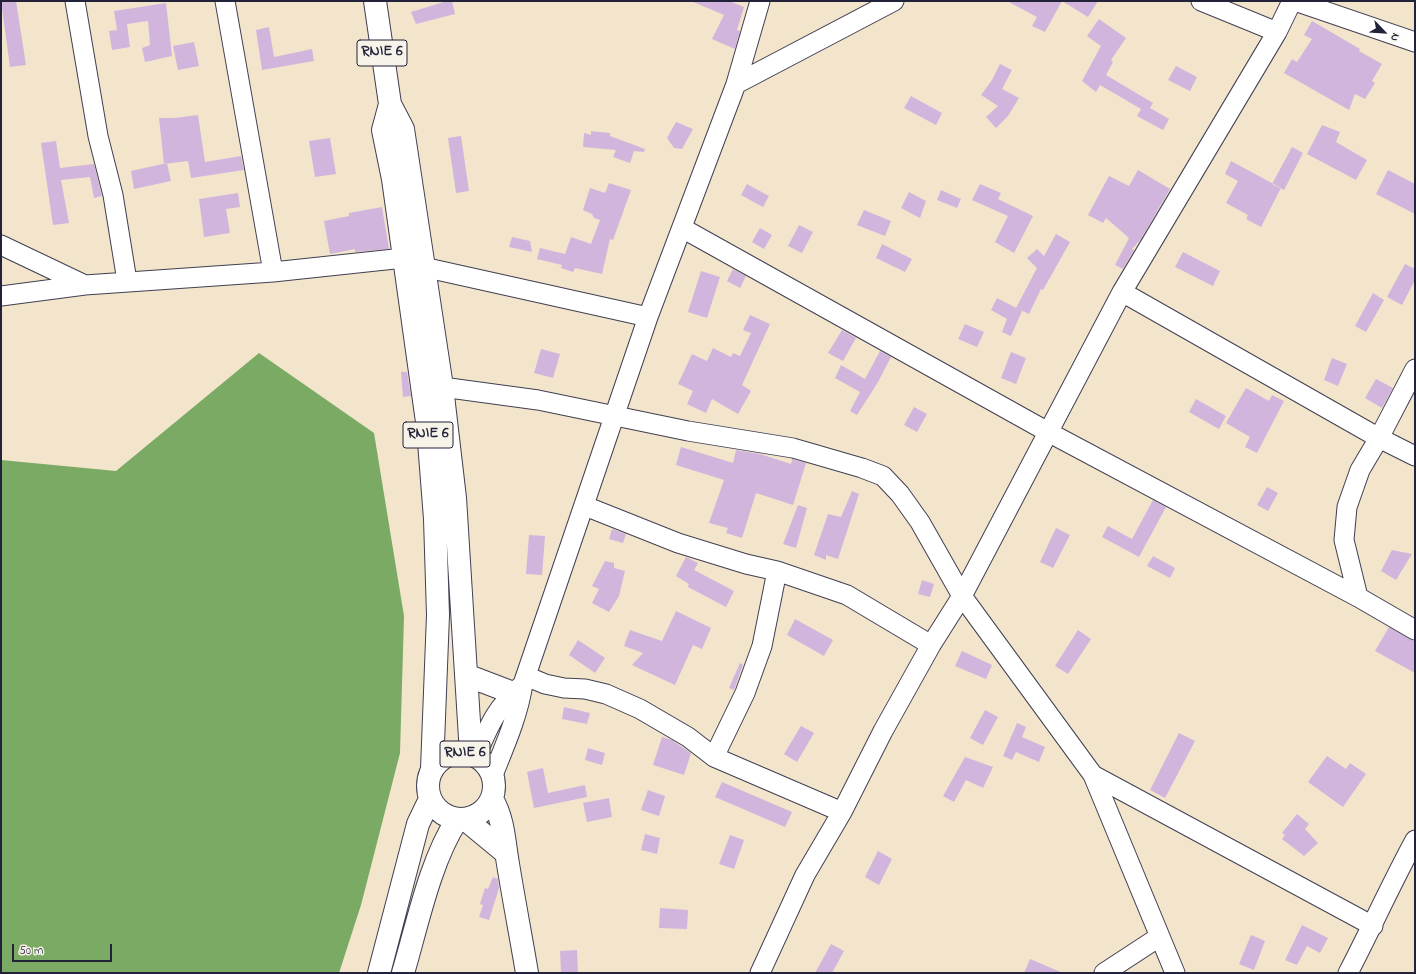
<!DOCTYPE html>
<style>
body{margin:0}
#map{position:relative;width:1416px;height:974px;overflow:hidden;background:#f2e5cc;font-family:"Indie Flower",sans-serif}
canvas{display:block}
.frame{position:absolute;inset:0;border:2px solid #22223b;pointer-events:none}
.north{position:absolute;left:1364px;top:12px;width:40px;height:40px;-webkit-text-stroke:3px #f7f3e8;paint-order:stroke;rotate:115deg;font-size:11px;font-weight:700;line-height:16px;text-align:center;color:#22223b}
.north::after{content:'';display:block;margin:auto;width:14px;height:18px;background:#22223b;clip-path:polygon(50% 0,100% 100%,50% 72%,0 100%)}
.scale{position:absolute;left:12px;top:944px;width:100px;height:18px;box-sizing:border-box;border:2px solid #22223b;border-top:0;padding-left:5px;font-size:12px;line-height:14px;white-space:nowrap;color:#22223b;-webkit-text-stroke:3px #f7f3e8;paint-order:stroke}
</style>
<div id="map">
<canvas width="1416" height="974"></canvas>
<div class="frame"></div>
<div class="north">N</div>
<div class="scale">50 m</div>
</div>
<script>
const ctx = document.querySelector('canvas').getContext('2d');
ctx.lineJoin = 'round';
function fillPath(path, color) { ctx.fillStyle = color; ctx.fill(path, 'evenodd'); }
function strokePath(path, color, width, dash) { ctx.strokeStyle = color; ctx.lineWidth = width; ctx.lineCap = dash ? 'butt' : 'round'; ctx.setLineDash(dash || []); ctx.stroke(path); }
function label(font, color, halo, rows, align = 'center') {
  ctx.font = font + ' "Indie Flower",sans-serif'; ctx.lineWidth = 3; ctx.setLineDash([]); ctx.textBaseline = 'middle'; ctx.strokeStyle = halo; ctx.fillStyle = color; for (const [text, x, y, turn = 0] of rows) {
    ctx.save(); ctx.translate(x, y); ctx.rotate((+turn || 0) * Math.PI / 180); ctx.textAlign = isNaN(turn) ? turn : align; if (halo) ctx.strokeText(text, 0, 0); ctx.fillText(text, 0, 0); ctx.restore();
  }
}
const forest = new Path2D(`
 M 259,353 L 374,433 L 404,616 L 400,753 L 361,905 L 339,973 L 1,973 L 1,460 L 116,471 Z`);
const building = new Path2D(`
 M 1,1 L 16,1 L 26,65 L 10,67 Z
 M 447,1 L 452,1 L 455,14 L 416,24 L 411,12 Z
 M 691,1 L 729,1 L 744,7 L 737,30 L 740,31 L 735,49 L 712,39 L 724,15 Z
 M 1007,1 L 1062,1 L 1045,32 L 1032,26 L 1037,17 Z
 M 1062,1 L 1098,1 L 1088,17 Z
 M 166,3 L 172,56 L 145,62 L 142,48 L 150,45 L 148,21 L 127,24 L 130,47 L 112,50 L 109,31 L 117,30 L 114,11 Z
 M 1099,19 L 1126,38 L 1111,60 L 1113,62 L 1106,75 L 1153,103 L 1150,108 L 1169,119 L 1163,130 L 1137,116 L 1141,109 L 1100,85 L 1096,92 L 1082,81 L 1101,46 L 1087,36 Z
 M 1312,21 L 1360,49 L 1359,51 L 1382,64 L 1372,81 L 1375,83 L 1365,99 L 1355,94 L 1349,110 L 1284,73 L 1292,59 L 1297,62 L 1312,39 L 1304,35 Z
 M 269,27 L 274,57 L 312,49 L 314,61 L 262,70 L 256,30 Z
 M 194,42 L 199,66 L 178,70 L 173,46 Z
 M 1000,64 L 1012,70 L 1002,89 L 1019,98 L 1008,116 L 996,128 L 986,117 L 998,106 L 981,95 L 992,80 Z
 M 1176,66 L 1197,77 L 1190,91 L 1168,80 Z
 M 911,96 L 942,113 L 936,125 L 904,108 Z
 M 198,115 L 205,162 L 241,156 L 244,170 L 191,178 L 188,161 L 164,164 L 159,118 L 174,118 Z
 M 676,122 L 693,129 L 682,149 L 674,148 L 667,138 Z
 M 1322,125 L 1340,132 L 1336,142 L 1367,160 L 1356,180 L 1307,154 Z
 M 591,131 L 610,133 L 610,136 L 645,149 L 644,152 L 634,151 L 630,163 L 613,157 L 616,150 L 583,147 L 584,133 L 591,135 Z
 M 461,136 L 469,191 L 456,193 L 448,138 Z
 M 330,138 L 336,174 L 315,177 L 309,141 Z
 M 56,141 L 60,168 L 94,164 L 102,196 L 94,198 L 90,177 L 61,180 L 69,223 L 53,225 L 41,143 Z
 M 1292,147 L 1303,153 L 1284,190 L 1272,184 Z
 M 1231,161 L 1281,188 L 1261,227 L 1246,219 L 1248,215 L 1226,203 L 1238,181 L 1225,174 Z
 M 167,163 L 171,181 L 134,189 L 131,171 Z
 M 1138,170 L 1170,189 L 1141,239 L 1132,249 L 1134,250 L 1123,269 L 1115,265 L 1129,238 L 1106,218 L 1103,223 L 1088,215 L 1109,176 L 1129,186 Z
 M 1388,170 L 1415,184 L 1415,214 L 1376,194 Z
 M 609,183 L 631,190 L 613,240 L 610,239 L 602,274 L 575,268 L 573,272 L 561,268 L 562,265 L 537,259 L 540,248 L 565,254 L 571,237 L 591,244 L 600,220 L 594,218 L 592,214 L 583,210 L 590,188 L 605,193 Z
 M 747,184 L 769,196 L 763,207 L 741,195 Z
 M 980,184 L 1001,193 L 998,199 L 1033,216 L 1014,253 L 995,242 L 1008,216 L 972,200 Z
 M 941,190 L 961,199 L 957,208 L 937,200 Z
 M 909,192 L 926,201 L 920,218 L 901,208 Z
 M 238,193 L 240,207 L 226,209 L 230,233 L 204,237 L 199,199 Z
 M 382,207 L 389,249 L 355,252 L 355,249 L 330,254 L 324,221 L 349,216 L 349,213 Z
 M 864,210 L 891,221 L 885,236 L 857,225 Z
 M 799,225 L 813,232 L 802,253 L 788,246 Z
 M 760,228 L 772,235 L 764,249 L 752,242 Z
 M 1056,234 L 1070,242 L 1043,290 L 1041,289 L 1029,314 L 1016,308 L 1037,268 L 1027,258 L 1037,249 L 1044,256 Z
 M 512,237 L 530,241 L 532,252 L 509,247 Z
 M 882,244 L 912,259 L 905,272 L 876,258 Z
 M 1183,252 L 1220,271 L 1213,286 L 1175,267 Z
 M 1405,264 L 1415,269 L 1415,280 L 1402,305 L 1387,297 Z
 M 733,269 L 746,276 L 740,288 L 727,281 Z
 M 701,271 L 720,277 L 707,318 L 688,312 Z
 M 1373,293 L 1384,300 L 1366,332 L 1355,326 Z
 M 997,298 L 1022,311 L 1011,336 L 1002,332 L 1007,319 L 991,310 Z
 M 750,315 L 770,324 L 742,385 L 751,391 L 738,414 L 712,399 L 706,413 L 687,404 L 693,391 L 678,384 L 692,354 L 707,361 L 713,348 L 731,357 L 733,353 L 740,356 L 751,333 L 743,330 Z
 M 965,324 L 984,332 L 977,347 L 958,339 Z
 M 842,330 L 856,338 L 843,361 L 828,353 Z
 M 541,349 L 560,354 L 553,378 L 534,373 Z
 M 880,351 L 891,357 L 878,382 L 857,415 L 850,411 L 860,392 L 835,378 L 841,365 L 865,379 Z
 M 1011,352 L 1026,358 L 1016,384 L 1001,378 Z
 M 1332,358 L 1347,364 L 1338,386 L 1324,380 Z
 M 401,372 L 407,372 L 411,396 L 403,397 Z
 M 1376,379 L 1393,388 L 1382,408 L 1365,398 Z
 M 1246,388 L 1269,401 L 1272,395 L 1284,401 L 1257,453 L 1245,447 L 1250,437 L 1226,423 Z
 M 1196,399 L 1226,416 L 1219,429 L 1189,412 Z
 M 914,407 L 927,414 L 917,432 L 904,425 Z
 M 681,447 L 733,463 L 736,450 L 760,454 L 791,464 L 792,459 L 806,463 L 793,505 L 756,493 L 742,538 L 726,533 L 728,528 L 709,523 L 724,480 L 676,465 Z
 M 1267,487 L 1278,493 L 1268,511 L 1257,505 Z
 M 852,491 L 859,494 L 838,559 L 826,555 L 826,560 L 814,555 L 828,514 L 841,517 Z
 M 1153,500 L 1166,507 L 1139,557 L 1102,537 L 1108,526 L 1132,539 Z
 M 798,505 L 807,508 L 796,548 L 783,544 Z
 M 1056,528 L 1070,535 L 1053,568 L 1040,562 Z
 M 612,529 L 626,534 L 623,543 L 609,539 Z
 M 529,535 L 545,536 L 542,575 L 526,574 Z
 M 1392,550 L 1412,554 L 1396,580 L 1381,571 Z
 M 1153,556 L 1175,568 L 1170,578 L 1147,566 Z
 M 686,557 L 698,563 L 694,570 L 734,591 L 726,607 L 688,587 L 689,584 L 676,576 Z
 M 605,561 L 614,563 L 614,568 L 625,571 L 619,596 L 609,612 L 592,603 L 599,589 L 592,586 Z
 M 922,580 L 934,584 L 930,597 L 918,594 Z
 M 676,611 L 711,628 L 702,649 L 693,645 L 675,685 L 632,665 L 643,653 L 624,646 L 630,630 L 662,641 Z
 M 795,619 L 833,640 L 824,656 L 787,635 Z
 M 1389,627 L 1415,641 L 1415,673 L 1375,651 Z
 M 1078,630 L 1091,639 L 1068,674 L 1055,666 Z
 M 578,640 L 605,658 L 595,673 L 569,655 Z
 M 962,651 L 992,665 L 986,679 L 955,666 Z
 M 740,663 L 743,665 L 734,690 L 729,688 Z
 M 564,707 L 590,713 L 587,724 L 562,719 Z
 M 985,710 L 998,717 L 983,745 L 970,738 Z
 M 1017,723 L 1026,727 L 1022,737 L 1045,747 L 1039,762 L 1016,752 L 1012,760 L 1003,756 Z
 M 801,726 L 814,733 L 797,762 L 784,754 Z
 M 1179,733 L 1195,741 L 1165,798 L 1150,790 Z
 M 662,737 L 672,740 L 691,753 L 684,775 L 653,765 Z
 M 588,748 L 605,753 L 602,765 L 585,760 Z
 M 1327,756 L 1346,769 L 1350,763 L 1366,774 L 1343,807 L 1308,782 Z
 M 965,757 L 993,767 L 983,788 L 966,780 L 954,802 L 943,796 Z
 M 543,768 L 548,793 L 585,785 L 587,797 L 534,808 L 527,772 Z
 M 722,782 L 792,812 L 785,827 L 715,797 Z
 M 648,790 L 665,796 L 659,816 L 641,810 Z
 M 609,798 L 612,817 L 587,822 L 583,803 Z
 M 1297,814 L 1309,824 L 1305,829 L 1318,843 L 1304,856 L 1282,839 L 1285,835 L 1282,833 Z
 M 645,834 L 660,838 L 657,854 L 641,850 Z
 M 730,835 L 744,840 L 734,869 L 719,864 Z
 M 878,851 L 892,859 L 879,885 L 865,877 Z
 M 493,877 L 498,879 L 499,888 L 489,920 L 479,917 L 483,905 L 480,904 L 485,888 L 488,889 Z
 M 660,908 L 688,910 L 687,929 L 659,928 Z
 M 1302,925 L 1328,938 L 1320,953 L 1307,946 L 1297,965 L 1285,960 Z
 M 1251,935 L 1265,941 L 1254,970 L 1239,964 Z
 M 831,944 L 844,951 L 832,973 L 815,973 Z
 M 577,950 L 578,973 L 561,973 L 560,951 Z
 M 1030,959 L 1063,973 L 1024,973 Z`);
const minor = new Path2D(`
 M 75,1 L 98,136 L 113,195 L 127,281
 M 225,1 L 273,272
 M 1201,1 L 1277,32
 M 1295,1 L 1415,42
 M 736,84 L 760,1
 M 682,228 L 1048,432 L 1358,597 L 1415,630
 M 1,245 L 85,285
 M 423,267 L 648,317
 M 1122,292 L 1379,438 L 1415,456
 M 1,296 L 85,285 L 273,272 L 404,258
 M 442,387 L 538,400 L 688,431 L 793,448 L 862,468 L 883,476 L 900,494 L 920,522 L 962,596 L 1093,775 L 1175,973
 M 585,506 L 678,543 L 746,564 L 777,571 L 847,595 L 931,645
 M 1358,597 L 1344,540 L 1347,507 L 1360,470 L 1379,438 L 1415,369
 M 526,676 L 545,684 L 564,688 L 585,689 L 606,694 L 640,709 L 688,737 L 714,757 L 842,812
 M 476,756 C 490,723 496,708 523,684
 M 714,757 L 745,693 L 762,646 L 777,571
 M 493,775 C 505,745 518,716 523,684 L 648,317 L 736,84 L 894,1
 M 1093,775 L 1373,926
 M 760,973 L 805,875 L 842,812 L 883,731 L 931,645 L 962,596 L 1122,292 L 1277,32 L 1292,1
 M 1104,973 L 1159,937
 M 1348,973 C 1371,929 1391,884 1415,840`);
const major = new Path2D(`
 M 375,1 L 390,104 L 403,129 L 442,387 L 455,498 L 471,754
 M 390,104 L 383,130 L 393,179 L 428,429 L 435,519 L 438,615 L 432,769
 M 466,675 L 513,693
 M428 786a33 33 0 1 1 66 0a33 33 0 1 1-66 0Z
 M 492,799 C 504,820 504,841 508,864 C 514,901 521,937 527,973
 M 466,820 L 506,853
 M 379,973 L 418,824 L 430,799
 M 403,973 C 417,926 430,861 457,820`);
const shields = [
 [382,53,50],
 [428,435,50],
 [465,754,50]
];
const shieldNames = [
 ["RNIE 6",382,53],
 ["RNIE 6",428,435],
 ["RNIE 6",465,754]
];
fillPath(forest, '#7aaa63');
fillPath(building, '#d2b5dd');
strokePath(minor, '#413f51', 21);
strokePath(major, '#413f51', 24);
strokePath(minor, '#fff', 19);
strokePath(major, '#fff', 22);
for (const [x, y, w] of shields) { const box = new Path2D(); box.roundRect(x - w / 2, y - 13, w, 26, 3); ctx.fillStyle = '#f7f3e8'; ctx.fill(box); strokePath(box, '#22223b', 1); }
label('bold 15px', '#22223b', null, shieldNames);
</script>
